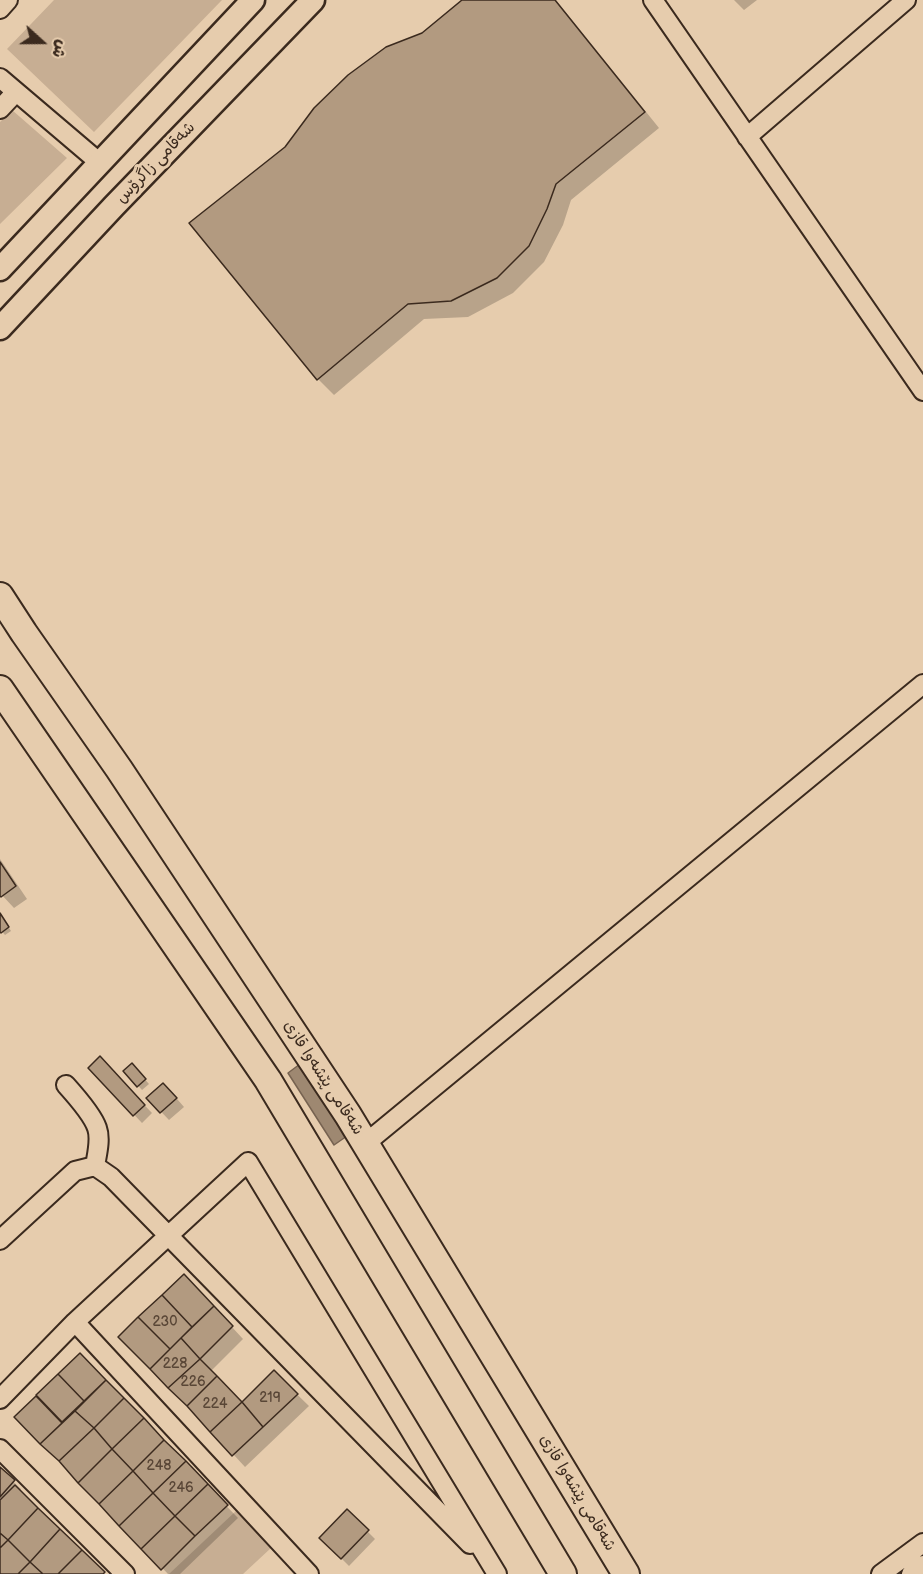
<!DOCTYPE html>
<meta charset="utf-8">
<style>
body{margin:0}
#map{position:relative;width:923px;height:1574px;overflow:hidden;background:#e6ccad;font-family:"Balsamiq Sans","Playpen Sans Arabic",sans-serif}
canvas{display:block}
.north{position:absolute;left:12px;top:12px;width:60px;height:60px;-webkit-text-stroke:4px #e6ccad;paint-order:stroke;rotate:111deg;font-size:16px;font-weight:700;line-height:24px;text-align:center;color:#3b2a1e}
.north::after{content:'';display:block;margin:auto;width:21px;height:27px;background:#3b2a1e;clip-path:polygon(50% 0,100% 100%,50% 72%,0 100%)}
</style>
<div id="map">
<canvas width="923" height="1574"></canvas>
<div class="north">ش</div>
</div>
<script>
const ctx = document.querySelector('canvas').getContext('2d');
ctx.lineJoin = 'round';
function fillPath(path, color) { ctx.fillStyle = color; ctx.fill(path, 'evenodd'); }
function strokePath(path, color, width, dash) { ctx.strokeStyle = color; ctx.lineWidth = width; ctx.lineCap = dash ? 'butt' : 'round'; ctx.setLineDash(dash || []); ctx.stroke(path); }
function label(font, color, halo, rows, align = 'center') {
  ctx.font = font + ' "Balsamiq Sans","Playpen Sans Arabic",sans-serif'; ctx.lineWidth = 6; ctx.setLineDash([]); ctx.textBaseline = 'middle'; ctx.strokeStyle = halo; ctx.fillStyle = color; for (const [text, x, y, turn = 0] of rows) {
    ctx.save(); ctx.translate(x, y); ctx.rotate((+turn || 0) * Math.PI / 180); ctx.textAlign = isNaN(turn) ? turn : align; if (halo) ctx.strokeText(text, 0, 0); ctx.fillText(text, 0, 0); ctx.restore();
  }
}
const green = new Path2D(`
 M 54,0 L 222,0 L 94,132 L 7,49 Z
 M 12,110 L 67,158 L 0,224 L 0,122 Z
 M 237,1510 L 271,1548 L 243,1574 L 169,1574 Z`);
const water = new Path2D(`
 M 300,1064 L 347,1136 L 334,1145 L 288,1073 Z`);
const shadow = new Path2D(`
 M 464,0 L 556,0 L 659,128 L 571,200 L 563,225 L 544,262 L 513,293 L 468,317 L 424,319 L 334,395 L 318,379 L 287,148 Z
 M 734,0 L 757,0 L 744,10 Z
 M 0,859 L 27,899 L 14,908 L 0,893 Z
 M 0,914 L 11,931 L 5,935 L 0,929 Z
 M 100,1059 L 152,1113 L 142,1123 L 90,1068 Z
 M 132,1065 L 149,1084 L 142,1090 L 125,1071 Z
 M 171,1092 L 184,1107 L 169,1120 L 148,1098 Z
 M 196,1288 L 243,1339 L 211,1371 L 243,1404 L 274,1372 L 309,1406 L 245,1467 L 188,1405 L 120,1337 Z
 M 80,1355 L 238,1518 L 180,1574 L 168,1574 L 60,1460 L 16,1417 Z
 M 0,1469 L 21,1489 L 19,1492 L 105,1574 L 0,1574 Z
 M 347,1511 L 375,1539 L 349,1566 L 321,1538 Z`);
const building = new Path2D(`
 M 462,0 L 555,0 L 645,112 L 556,184 L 547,209 L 529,246 L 497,278 L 451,301 L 408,304 L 317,380 L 189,223 L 285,147 L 314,108 L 348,75 L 386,47 L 422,33 Z
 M 0,862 L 16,886 L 1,897 L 0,896 Z
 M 0,913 L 9,927 L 1,933 L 0,932 Z
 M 100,1056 L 145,1105 L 133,1116 L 88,1068 Z
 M 132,1063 L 146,1079 L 137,1087 L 123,1071 Z
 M 163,1083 L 177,1098 L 160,1113 L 146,1098 Z
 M 184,1274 L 214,1306 L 192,1327 L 162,1295 Z
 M 162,1295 L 192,1327 L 170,1349 L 138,1317 Z
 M 214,1306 L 233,1326 L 200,1359 L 181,1338 Z
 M 138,1317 L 170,1349 L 150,1369 L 118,1337 Z
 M 181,1338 L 200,1359 L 168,1388 L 150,1369 Z
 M 80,1353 L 106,1380 L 84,1401 L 58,1374 Z
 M 200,1359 L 217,1376 L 187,1406 L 168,1388 Z
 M 274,1370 L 298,1394 L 263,1427 L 242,1402 Z
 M 58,1374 L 84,1401 L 62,1422 L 36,1395 Z
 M 217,1376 L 242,1402 L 210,1432 L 187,1406 Z
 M 106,1380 L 124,1398 L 94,1428 L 75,1411 Z
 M 36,1396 L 62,1423 L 40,1444 L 14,1417 Z
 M 124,1398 L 144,1418 L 112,1449 L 94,1428 Z
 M 242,1402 L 263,1427 L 232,1456 L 210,1432 Z
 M 75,1411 L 94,1428 L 59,1461 L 40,1444 Z
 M 144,1418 L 164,1440 L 133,1471 L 112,1449 Z
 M 94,1428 L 112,1449 L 78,1483 L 59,1461 Z
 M 164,1440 L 186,1461 L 153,1493 L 133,1471 Z
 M 112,1449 L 133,1471 L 99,1504 L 78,1483 Z
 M 186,1461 L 208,1484 L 175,1516 L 153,1493 Z
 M 0,1467 L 15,1480 L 0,1497 Z
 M 133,1471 L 153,1493 L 119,1526 L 99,1504 Z
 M 208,1484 L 228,1505 L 195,1536 L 175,1516 Z
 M 15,1485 L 38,1508 L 8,1540 L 0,1533 L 0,1500 Z
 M 153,1493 L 175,1516 L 141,1549 L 119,1526 Z
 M 38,1508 L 60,1529 L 30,1562 L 8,1540 Z
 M 347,1509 L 369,1530 L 341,1559 L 319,1538 Z
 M 175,1516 L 195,1536 L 161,1570 L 141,1549 Z
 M 60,1529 L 82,1550 L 58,1574 L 43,1574 L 30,1562 Z
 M 0,1533 L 8,1540 L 0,1548 Z
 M 8,1540 L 30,1562 L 18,1574 L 0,1574 L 0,1548 Z
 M 82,1550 L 105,1572 L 103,1574 L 58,1574 Z
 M 30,1562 L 43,1574 L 18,1574 Z`);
const minor = new Path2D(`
 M 653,0 L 923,391
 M 0,9 L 8,0
 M 0,78 L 100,163
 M 0,109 L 16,92
 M 747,137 L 906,0
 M 66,1085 C 75,1095 93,1116 97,1128 C 101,1139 97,1154 95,1166
 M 366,1143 L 923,684
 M 0,1240 L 75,1171 L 95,1166 L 111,1177 L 470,1544
 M 75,1322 L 309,1574
 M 0,1399 L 75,1322 L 248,1162 L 497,1574
 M 0,1449 L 125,1574
 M 881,1574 L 923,1543
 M 911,1574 L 923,1565`);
const major = new Path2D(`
 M 0,269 L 253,0
 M 0,328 L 114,206 L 313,0`);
const highway = new Path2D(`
 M 0,596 L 24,633 L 119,769 L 348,1115 L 626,1574
 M 0,689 L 268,1080 L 563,1574`);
const numberNames = [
 ["230",165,1322],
 ["228",175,1364],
 ["226",193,1382],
 ["219",270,1398],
 ["224",215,1404],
 ["248",159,1466],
 ["246",181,1488]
];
const streetNames = [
 ["شەقامی زاگرۆس",156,163,-46],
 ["شەقامی پێشەوا قازی",323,1078,57],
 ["شەقامی پێشەوا قازی",577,1493,59]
];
fillPath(green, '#c7ae93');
fillPath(water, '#9e8871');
strokePath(water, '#766250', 1.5);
fillPath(shadow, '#0003');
fillPath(building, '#b29a80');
strokePath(building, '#3b2a1e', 1.5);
strokePath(minor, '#3b2a1e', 22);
strokePath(major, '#3b2a1e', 27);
strokePath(highway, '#3b2a1e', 30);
strokePath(minor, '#e6ccad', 18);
strokePath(major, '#e6ccad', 22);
strokePath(highway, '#e6ccad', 26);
label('14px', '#594636', null, numberNames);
label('16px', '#3b2a1e', '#e6ccad', streetNames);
</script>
